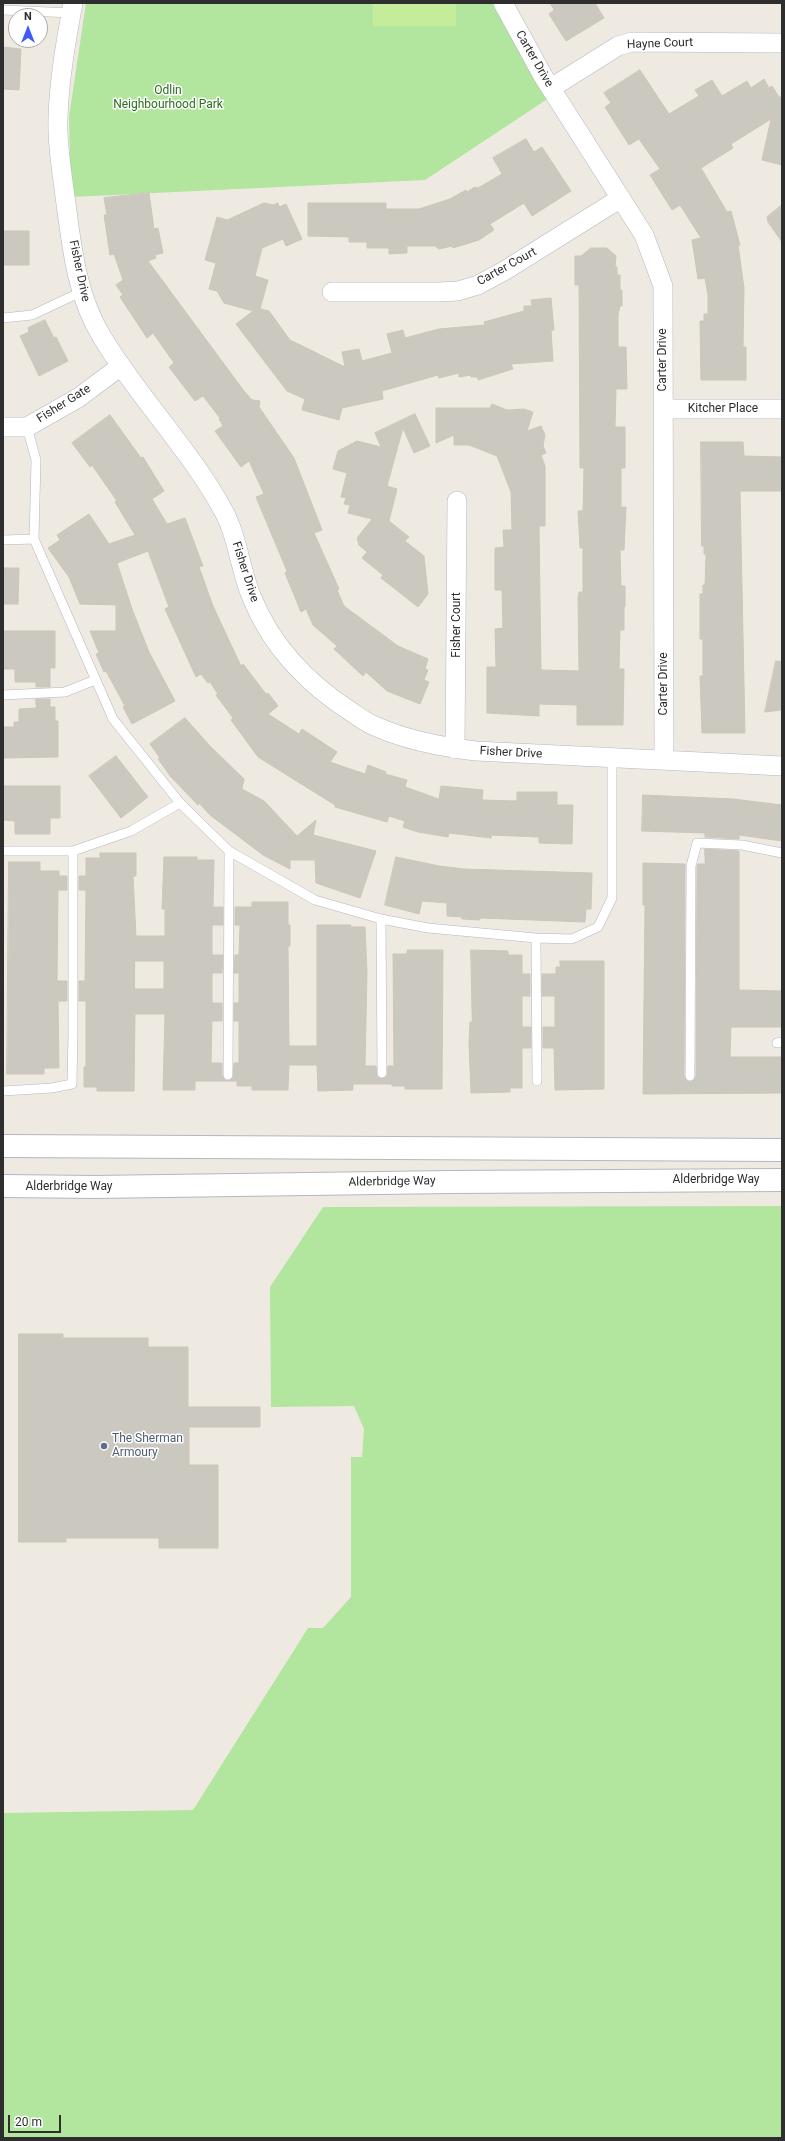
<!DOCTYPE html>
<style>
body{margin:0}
#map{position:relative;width:785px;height:2141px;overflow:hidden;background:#efeae1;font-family:Roboto,sans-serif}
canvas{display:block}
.frame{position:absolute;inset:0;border:4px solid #2e2e2e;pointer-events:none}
.north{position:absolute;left:8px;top:8px;width:40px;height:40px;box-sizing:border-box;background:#fff;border:1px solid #ababab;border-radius:50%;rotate:0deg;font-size:11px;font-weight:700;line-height:16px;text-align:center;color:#2e2e2e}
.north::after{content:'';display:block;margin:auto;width:14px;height:18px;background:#415afc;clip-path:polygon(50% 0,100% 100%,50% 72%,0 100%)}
.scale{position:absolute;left:8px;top:2115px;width:53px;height:18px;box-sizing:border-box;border:2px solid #2e2e2e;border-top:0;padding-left:5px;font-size:12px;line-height:14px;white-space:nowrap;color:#2e2e2e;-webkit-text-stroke:3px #fff;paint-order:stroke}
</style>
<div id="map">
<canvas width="785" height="2141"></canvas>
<div class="frame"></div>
<div class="north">N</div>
<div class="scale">20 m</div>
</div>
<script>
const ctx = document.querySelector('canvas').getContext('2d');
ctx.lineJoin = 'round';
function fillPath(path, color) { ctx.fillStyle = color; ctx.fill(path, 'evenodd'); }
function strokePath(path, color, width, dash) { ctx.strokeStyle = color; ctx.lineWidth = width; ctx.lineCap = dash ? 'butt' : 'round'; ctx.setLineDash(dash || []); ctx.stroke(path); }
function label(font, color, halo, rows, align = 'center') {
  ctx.font = font + ' Roboto,sans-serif'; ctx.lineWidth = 3; ctx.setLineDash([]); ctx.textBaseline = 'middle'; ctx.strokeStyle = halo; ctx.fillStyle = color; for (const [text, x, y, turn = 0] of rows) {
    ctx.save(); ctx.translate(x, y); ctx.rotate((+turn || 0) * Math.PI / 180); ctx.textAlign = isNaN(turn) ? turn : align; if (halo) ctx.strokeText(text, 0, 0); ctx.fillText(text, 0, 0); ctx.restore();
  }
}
const green = new Path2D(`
 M 86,3 L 497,3 L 549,98 L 425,180 L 71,197 L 69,117 Z
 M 782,1206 L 782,2138 L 3,2138 L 3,1813 L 193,1810 L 308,1628 L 323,1628 L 351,1597 L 351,1457 L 362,1457 L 364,1429 L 354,1406 L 271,1407 L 270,1287 L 323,1207 Z`);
const pitch = new Path2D(`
 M 373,3 L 456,3 L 456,26 L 373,26 Z`);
const building = new Path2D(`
 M 550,3 L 595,3 L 604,18 L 566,41 L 549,14 L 554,10 Z
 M 3,47 L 21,49 L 19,90 L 3,89 Z
 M 640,70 L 669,114 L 699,96 L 695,90 L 712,80 L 722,96 L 747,81 L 751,88 L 764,79 L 769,88 L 772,86 L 779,97 L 782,97 L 782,165 L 762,160 L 771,119 L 731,144 L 733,148 L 701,168 L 727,212 L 731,211 L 740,245 L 738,245 L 744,288 L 743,347 L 746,347 L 746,380 L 701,380 L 700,321 L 704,321 L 704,314 L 708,314 L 708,295 L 705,278 L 698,279 L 692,240 L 701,238 L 680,205 L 672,210 L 650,175 L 660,169 L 639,139 L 629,145 L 605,107 L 611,103 L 604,93 Z
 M 526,139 L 534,152 L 542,147 L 571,191 L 532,216 L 524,203 L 490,224 L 494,230 L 479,240 L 453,248 L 452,246 L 439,249 L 435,246 L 407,246 L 407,253 L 389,254 L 389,248 L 367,248 L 367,242 L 349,242 L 349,237 L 308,236 L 308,203 L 386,203 L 386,209 L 419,209 L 450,199 L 466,190 L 467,192 L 475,187 L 478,188 L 502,174 L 493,158 Z
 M 149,193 L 154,229 L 158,228 L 163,253 L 155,255 L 156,258 L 148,261 L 244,391 L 252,400 L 260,401 L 259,407 L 294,458 L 322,530 L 314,533 L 339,589 L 337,590 L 344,606 L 398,646 L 428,659 L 425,669 L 428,670 L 424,680 L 429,682 L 420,704 L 387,691 L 366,672 L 363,676 L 334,649 L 337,646 L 313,625 L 306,609 L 301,612 L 285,573 L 287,571 L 256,497 L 264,494 L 249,461 L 241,467 L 215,431 L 223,426 L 219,419 L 220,418 L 203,396 L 195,401 L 169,367 L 174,363 L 153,333 L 147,338 L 120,297 L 123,295 L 116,285 L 123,280 L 114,254 L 110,255 L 104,215 L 107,215 L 104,198 Z
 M 264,203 L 273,205 L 278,203 L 279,207 L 286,204 L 302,239 L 286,246 L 283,239 L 262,248 L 255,276 L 268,280 L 260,309 L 269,311 L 290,340 L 345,367 L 342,352 L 359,349 L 362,361 L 392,353 L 387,334 L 403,330 L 405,338 L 439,329 L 485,325 L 484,322 L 524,311 L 524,306 L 532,306 L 531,300 L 551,298 L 554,330 L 551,330 L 553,361 L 511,364 L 513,369 L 478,380 L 478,377 L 471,377 L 471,375 L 459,377 L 459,373 L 439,378 L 438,375 L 382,391 L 383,399 L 342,408 L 339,420 L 302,410 L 305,399 L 287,391 L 236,324 L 253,311 L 224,303 L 217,291 L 209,289 L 216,263 L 205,260 L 217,217 L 227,220 Z
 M 782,205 L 782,242 L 768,222 L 767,217 Z
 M 3,231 L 29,231 L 29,265 L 3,265 Z
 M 591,248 L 607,248 L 616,256 L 615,267 L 617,267 L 617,275 L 620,275 L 620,290 L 622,290 L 622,306 L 620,306 L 618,315 L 618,347 L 626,347 L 627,389 L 616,389 L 615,427 L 625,427 L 625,468 L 621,468 L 621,507 L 626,507 L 625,528 L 624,550 L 620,550 L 621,586 L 625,586 L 625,607 L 624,607 L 624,630 L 620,630 L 619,669 L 624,669 L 623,725 L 577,725 L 577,705 L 539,704 L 539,716 L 487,713 L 487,667 L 496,667 L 495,629 L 503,628 L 502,590 L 495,590 L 495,548 L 504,547 L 503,530 L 512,530 L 511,492 L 497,456 L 469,445 L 454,445 L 454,435 L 436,443 L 436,408 L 490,408 L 492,404 L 507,410 L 524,409 L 533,412 L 527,431 L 541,426 L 545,435 L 543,446 L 546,453 L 541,455 L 545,466 L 545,526 L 539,526 L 541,670 L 579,671 L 578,598 L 579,592 L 583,592 L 583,548 L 580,548 L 578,511 L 583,511 L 584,468 L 580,468 L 579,285 L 575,285 L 575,256 L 581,256 Z
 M 45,320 L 54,338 L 56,337 L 68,361 L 39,376 L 20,336 L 29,332 L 28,328 Z
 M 415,414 L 430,446 L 414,453 L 403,428 L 387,486 L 397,489 L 389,521 L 409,537 L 405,541 L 424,556 L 428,594 L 418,607 L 381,578 L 383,575 L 362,558 L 367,552 L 359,545 L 357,538 L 372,519 L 348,513 L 350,505 L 344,504 L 346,498 L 341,497 L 347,473 L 333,469 L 338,451 L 357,441 L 381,447 L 375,433 Z
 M 110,415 L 141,458 L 143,457 L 164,491 L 152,499 L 167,524 L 185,518 L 203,566 L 199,567 L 213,606 L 241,666 L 243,664 L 266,694 L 268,693 L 278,706 L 268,714 L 299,734 L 302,729 L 337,752 L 330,762 L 365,774 L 368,765 L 386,772 L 385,774 L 407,780 L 405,787 L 439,799 L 441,786 L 483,790 L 482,800 L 517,801 L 517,792 L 557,792 L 557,805 L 573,805 L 572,844 L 539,843 L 539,837 L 491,835 L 491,838 L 449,833 L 448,837 L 418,832 L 403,827 L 405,821 L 389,816 L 387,822 L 335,807 L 335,805 L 258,757 L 231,720 L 233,718 L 216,695 L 218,694 L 210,682 L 208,683 L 201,674 L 196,677 L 165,609 L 169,607 L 148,551 L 117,563 L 132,609 L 149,652 L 175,701 L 132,724 L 123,707 L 125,706 L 106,671 L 104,672 L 96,654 L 99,653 L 90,631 L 116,631 L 116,605 L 80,604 L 69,577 L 48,548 L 60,540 L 57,535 L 89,514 L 109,544 L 135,535 L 115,502 L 117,501 L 92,465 L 90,467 L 72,443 Z
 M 701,442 L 743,442 L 744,456 L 782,457 L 782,491 L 740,491 L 745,733 L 702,733 L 700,676 L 703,676 L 703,639 L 700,639 L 700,594 L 703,594 L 703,585 L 705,585 L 706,554 L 704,554 L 704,546 L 702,546 Z
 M 3,568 L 19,568 L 18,604 L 3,604 Z
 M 3,631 L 55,631 L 55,668 L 50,668 L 50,687 L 36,687 L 36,682 L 15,682 L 15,669 L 3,669 Z
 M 776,661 L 782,662 L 782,710 L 765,712 Z
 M 36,699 L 50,699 L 50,707 L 55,707 L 55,721 L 58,721 L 58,757 L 3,758 L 3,727 L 14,727 L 14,722 L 19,722 L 19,709 L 36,708 Z
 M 185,718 L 210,746 L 244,779 L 242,789 L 264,801 L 297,836 L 316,820 L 313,835 L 376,851 L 360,898 L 316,883 L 315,860 L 290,860 L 290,869 L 263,855 L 210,815 L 199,803 L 198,805 L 171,777 L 158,759 L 160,758 L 150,744 Z
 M 116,756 L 148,797 L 121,818 L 89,776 Z
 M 3,786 L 60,786 L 60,818 L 50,818 L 50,834 L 15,834 L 15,821 L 3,820 Z
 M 643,795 L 733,799 L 782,805 L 782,841 L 739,835 L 739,839 L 705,837 L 705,833 L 642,831 Z
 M 705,849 L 739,851 L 739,990 L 782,991 L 782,1027 L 731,1027 L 730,1057 L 782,1057 L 782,1093 L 643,1094 L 645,905 L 643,905 L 643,863 L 685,864 L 684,1076 L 687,1081 L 690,1082 L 695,1079 L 696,1076 L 697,867 L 698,864 L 705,864 Z
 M 100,853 L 136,853 L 136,876 L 133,876 L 136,936 L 165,936 L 165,909 L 162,909 L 164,857 L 197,857 L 197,860 L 214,860 L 213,907 L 223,907 L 223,925 L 212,925 L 212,955 L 223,955 L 222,973 L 212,973 L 212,1003 L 222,1003 L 222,1021 L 212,1021 L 211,1063 L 222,1063 L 222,1075 L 225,1080 L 228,1081 L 233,1078 L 234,1063 L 239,1063 L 239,1021 L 234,1021 L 234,1003 L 239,1003 L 239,973 L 234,973 L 235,955 L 239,955 L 240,925 L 235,925 L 235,907 L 252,907 L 252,902 L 288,902 L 288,925 L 290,925 L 290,946 L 288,946 L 289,1046 L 317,1046 L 317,925 L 351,925 L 350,927 L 365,927 L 367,972 L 365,1066 L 376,1066 L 377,1076 L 379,1078 L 387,1076 L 388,1066 L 394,1066 L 393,954 L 407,954 L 407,950 L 443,950 L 442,1089 L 405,1089 L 405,1086 L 392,1086 L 392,1084 L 353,1084 L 353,1090 L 318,1091 L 317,1065 L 289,1065 L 288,1090 L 252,1090 L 252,1086 L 237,1086 L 237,1081 L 195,1081 L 195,1090 L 163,1090 L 165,1014 L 135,1014 L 134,1091 L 97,1091 L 97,1087 L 84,1087 L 84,1067 L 86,1067 L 86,1001 L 79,1001 L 79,981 L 85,981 L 86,893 L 85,890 L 79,890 L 79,876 L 86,876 L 86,858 L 100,858 ZM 135,961 L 164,961 L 164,989 L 135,989 Z
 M 396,857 L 439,866 L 464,869 L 592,873 L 591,909 L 586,909 L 585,922 L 480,918 L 480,920 L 462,919 L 462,917 L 447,916 L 447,903 L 422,901 L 419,914 L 385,905 Z
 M 9,862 L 40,862 L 40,871 L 59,871 L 59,876 L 67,876 L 67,890 L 58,890 L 57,981 L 67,981 L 67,1001 L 58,1001 L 59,1068 L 44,1068 L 44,1074 L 7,1074 Z
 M 471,950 L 508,951 L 508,955 L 522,955 L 522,974 L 530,974 L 530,996 L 522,996 L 522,1027 L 531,1027 L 531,1048 L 522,1048 L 522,1088 L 510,1088 L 510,1092 L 471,1093 L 469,1043 L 470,1022 L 472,1022 Z
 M 560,961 L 604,961 L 604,1089 L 555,1090 L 554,1048 L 543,1048 L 543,1027 L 555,1027 L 555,996 L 542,996 L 542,974 L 556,974 L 556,967 L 560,967 Z
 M 19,1334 L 63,1334 L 63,1338 L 148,1338 L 148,1347 L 188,1347 L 188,1407 L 260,1407 L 260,1427 L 189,1427 L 189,1465 L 218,1465 L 218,1548 L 159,1548 L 159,1538 L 66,1538 L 66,1542 L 19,1542 Z`);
const lane = new Path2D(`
 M 3,10 L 72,13
 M 3,318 L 32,315 L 81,292
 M 27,427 L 36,460 L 34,539 L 113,719 L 180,803 L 229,851 L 315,900 L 381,919 L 428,928 L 536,938 L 572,939 L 598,927 L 612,898 L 612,758
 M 3,540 L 34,539
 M 3,695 L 65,692 L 95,680
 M 3,851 L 73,851 L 131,831 L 180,803
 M 381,919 L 382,1073
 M 536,938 L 537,1081
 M 777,1043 L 782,1042
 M 228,1075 L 229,851
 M 690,1076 L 691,866 L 697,843 L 742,845 L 782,853
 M 3,1091 L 52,1088 L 72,1084 L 73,1032 L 73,851`);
const street = new Path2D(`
 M 73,3 C 66,41 59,80 58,119 C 57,142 61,166 64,189 C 71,239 75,294 102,337 C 138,397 189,448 223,510 C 238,537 240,570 252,598 C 272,647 309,685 353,713 C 360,718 368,724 377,727 C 409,741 442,747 476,751 L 782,766
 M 503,3 L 543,76 L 644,235 L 663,286 L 664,760
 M 551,88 L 618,46 L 632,42 L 782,43
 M 332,292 L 439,292 L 458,291 L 478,285 L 504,271 L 621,198
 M 664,409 L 782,409
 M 3,427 L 27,427 L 78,398 L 121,366
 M 455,749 L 457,501`);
const secondary = new Path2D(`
 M 3,1146 L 782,1150
 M 3,1186 L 94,1187 L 451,1182 L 782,1180`);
const markers = [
 [104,1446,4,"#5c6f8a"]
];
const streetNames = [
 ["Hayne Court",660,44,-2],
 ["Carter Drive",534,59,60],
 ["Carter Court",507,267,-29],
 ["Fisher Drive",79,271,78],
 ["Carter Drive",663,360,-90],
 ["Fisher Gate",64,404,-32],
 ["Kitcher Place",723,409],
 ["Fisher Drive",245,572,72],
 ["Fisher Court",457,625,-90],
 ["Carter Drive",664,684,-90],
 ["Fisher Drive",511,753,3],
 ["Alderbridge Way",716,1180],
 ["Alderbridge Way",392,1182,-1],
 ["Alderbridge Way",69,1187]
];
const parkNames = [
 ["Odlin",168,91],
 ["Neighbourhood Park",168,105]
];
const serviceNames = [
 ["The Sherman",112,1439],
 ["Armoury",112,1453]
];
fillPath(green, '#b2e59e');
fillPath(pitch, '#c5ec9a');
fillPath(building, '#cbc8bf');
strokePath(building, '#cbc6ba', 1);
strokePath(lane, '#b4b6c1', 10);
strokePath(street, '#b4b6c1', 20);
strokePath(secondary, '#b4b6c1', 24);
strokePath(lane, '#fff', 9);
strokePath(street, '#fff', 19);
strokePath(secondary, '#fff', 22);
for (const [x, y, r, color] of markers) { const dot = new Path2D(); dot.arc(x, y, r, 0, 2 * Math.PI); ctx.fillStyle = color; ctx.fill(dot); strokePath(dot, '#fff', 1.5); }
label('12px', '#2e2e2e', '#fff', streetNames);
label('12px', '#286e1b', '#fff', parkNames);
label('12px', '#4e5e75', '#fff', serviceNames, 'left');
</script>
